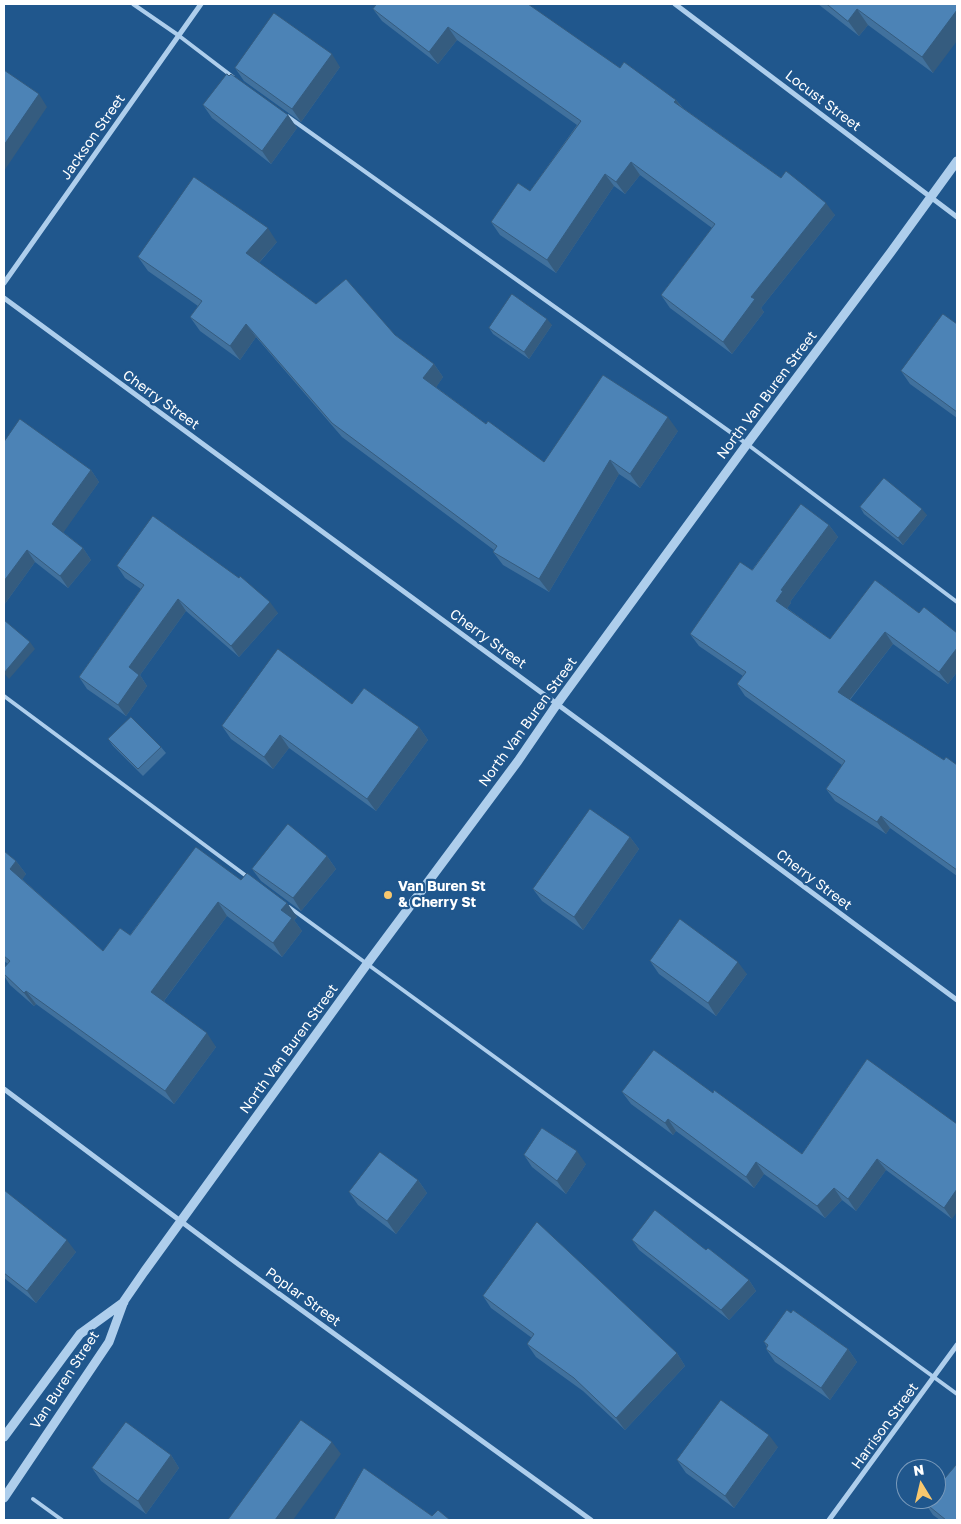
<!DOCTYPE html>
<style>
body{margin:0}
#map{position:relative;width:961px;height:1524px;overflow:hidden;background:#20578d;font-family:"Golos Text",sans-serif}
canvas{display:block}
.frame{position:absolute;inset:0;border:5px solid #fff;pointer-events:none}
.north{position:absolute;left:896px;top:1459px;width:50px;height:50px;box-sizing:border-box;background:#20578d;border:1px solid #799abb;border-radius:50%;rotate:351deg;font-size:14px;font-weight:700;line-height:20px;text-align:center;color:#fff}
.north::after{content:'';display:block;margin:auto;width:18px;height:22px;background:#f9c86e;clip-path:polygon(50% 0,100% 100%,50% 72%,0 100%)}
</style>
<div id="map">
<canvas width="961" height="1524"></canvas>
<div class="frame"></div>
<div class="north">N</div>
</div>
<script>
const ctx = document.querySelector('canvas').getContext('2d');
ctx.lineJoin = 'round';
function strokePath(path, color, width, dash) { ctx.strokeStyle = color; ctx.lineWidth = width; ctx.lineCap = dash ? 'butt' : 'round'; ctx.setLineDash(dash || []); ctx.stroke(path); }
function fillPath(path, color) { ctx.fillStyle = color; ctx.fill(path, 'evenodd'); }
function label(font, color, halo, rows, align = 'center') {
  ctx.font = font + ' "Golos Text",sans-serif'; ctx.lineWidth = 4.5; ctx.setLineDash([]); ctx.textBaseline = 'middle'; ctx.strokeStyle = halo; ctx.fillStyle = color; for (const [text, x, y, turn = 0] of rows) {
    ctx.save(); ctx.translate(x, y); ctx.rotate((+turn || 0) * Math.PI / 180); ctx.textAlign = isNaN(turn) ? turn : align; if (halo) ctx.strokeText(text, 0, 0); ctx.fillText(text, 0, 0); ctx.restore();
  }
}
const service = new Path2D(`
 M 133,4 L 178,35 L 233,77
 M 287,116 L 747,444 L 957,602
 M 4,696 L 249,878
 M 289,907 L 957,1394
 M 33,1499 L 62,1520`);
const minor = new Path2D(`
 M 675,4 L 957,217
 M 4,283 L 201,4
 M 4,298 L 606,740 L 957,1000
 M 4,1089 L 238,1264 L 591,1520
 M 829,1520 L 957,1345`);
const tertiary = new Path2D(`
 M 4,1437 L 80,1334 L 124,1302
 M 4,1498 L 109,1342 L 124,1301 L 144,1272 L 367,964 L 518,761 L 557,704 L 747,444 L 891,252 L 957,161`);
const wall = new Path2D(`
 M 818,4 L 957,4 L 933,73 L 868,25 L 859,36 Z
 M 373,9 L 620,68 L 676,100 L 683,108 L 781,178 L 835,215 L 761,308 L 764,312 L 732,354 L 670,308 L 661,295 L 712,228 L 640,175 L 625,194 L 614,186 L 556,273 L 500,235 L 491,222 L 530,191 L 577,125 L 457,40 L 438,64 L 382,21 Z
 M 340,67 L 301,122 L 244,81 L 235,68 Z
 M 203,105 L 288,115 L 297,128 L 271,164 L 212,118 Z
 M 277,242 L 259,263 L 316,304 L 395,335 L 434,364 L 443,377 L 436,387 L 486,424 L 544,462 L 678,431 L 640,488 L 619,474 L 549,592 L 503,565 L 493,552 L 494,550 L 342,437 L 256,337 L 240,360 L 200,331 L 190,317 L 198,306 L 148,271 L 138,257 Z
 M 957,324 L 957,418 L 910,384 L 901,371 Z
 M 552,325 L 529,359 L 493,334 L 489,328 Z
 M 4,442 L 91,470 L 99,482 L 63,532 L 83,548 L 91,560 L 68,588 L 35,562 L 4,605 Z
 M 860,507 L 927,515 L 903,545 L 864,514 Z
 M 829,525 L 838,537 L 790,602 L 791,603 L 787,608 L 830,639 L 919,613 L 957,633 L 957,672 L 948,684 L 893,644 L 850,700 L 944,760 L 957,765 L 957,876 L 890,828 L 886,834 L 835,801 L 826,789 L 842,765 L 745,696 L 737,684 L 743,676 L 699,646 L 690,634 L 752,570 Z
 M 117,566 L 278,613 L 239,657 L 186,611 L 140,675 L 147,686 L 126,716 L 87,689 L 79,677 L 141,589 L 125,578 Z
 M 352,704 L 419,727 L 428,740 L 376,811 L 289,748 L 273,769 L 231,739 L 222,726 Z
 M 108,739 L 161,747 L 166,753 L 143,776 L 113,746 Z
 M 630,837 L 639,849 L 583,930 L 542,901 L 533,889 Z
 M 4,851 L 16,861 L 26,874 L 22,879 L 103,951 L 130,935 L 241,880 L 287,903 L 297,917 L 294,920 L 302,931 L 282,957 L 227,916 L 164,1001 L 216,1047 L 174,1104 L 36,1004 L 34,1006 L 10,985 L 4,976 L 4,968 L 8,964 L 4,961 Z
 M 327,856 L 336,869 L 301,911 L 261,881 L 252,869 Z
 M 650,961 L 747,974 L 716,1016 L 659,974 Z
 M 867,1059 L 952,1219 L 886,1170 L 856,1211 L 842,1200 L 825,1218 L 764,1174 L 754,1188 L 676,1131 L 673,1135 L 631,1104 L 622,1092 L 713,1093 L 802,1154 Z
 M 524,1155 L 586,1164 L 566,1194 L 532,1167 Z
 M 418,1180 L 427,1193 L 396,1234 L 358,1205 L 349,1192 Z
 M 4,1190 L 76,1252 L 36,1303 L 4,1278 Z
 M 632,1240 L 706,1250 L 749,1280 L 756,1291 L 729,1320 L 639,1250 Z
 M 483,1296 L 677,1353 L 685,1366 L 625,1430 L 583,1391 L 536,1357 L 527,1344 L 532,1338 L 491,1308 Z
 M 791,1313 L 848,1349 L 857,1362 L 830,1400 L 775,1362 L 766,1349 L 767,1347 L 764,1342 Z
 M 778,1447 L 734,1508 L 686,1473 L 677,1460 Z
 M 171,1455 L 179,1468 L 146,1514 L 101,1481 L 92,1468 Z
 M 925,1503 L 957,1520 L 940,1520 L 933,1515 Z`);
const shadedWall = new Path2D(`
 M 857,9 L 868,25 L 859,36 L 848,21 Z
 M 957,10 L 957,41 L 933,73 L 922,57 Z
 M 448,27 L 457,40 L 438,64 L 429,52 Z
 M 332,54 L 340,67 L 301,122 L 292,109 Z
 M 39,94 L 47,107 L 4,171 L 4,145 Z
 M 676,100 L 685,112 L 674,102 Z
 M 288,115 L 297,128 L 271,164 L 262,151 Z
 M 631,162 L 640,175 L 625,194 L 616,182 Z
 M 605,174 L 614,186 L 556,273 L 547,260 Z
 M 826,203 L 835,215 L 761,308 L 764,312 L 732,354 L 723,342 L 751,297 Z
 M 268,228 L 277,242 L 255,267 L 246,253 Z
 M 547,319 L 552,325 L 529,359 L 524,352 Z
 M 246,324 L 256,337 L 240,360 L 230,346 Z
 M 434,364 L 443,377 L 433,392 L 423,378 Z
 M 668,417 L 678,431 L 640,488 L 630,474 Z
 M 610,460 L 619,474 L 549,592 L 539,579 Z
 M 91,470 L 99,482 L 61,536 L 52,524 Z
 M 922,509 L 927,515 L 903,545 L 898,538 Z
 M 829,525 L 838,537 L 790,602 L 791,603 L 784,612 L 776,601 L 781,590 Z
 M 83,548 L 91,560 L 68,588 L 60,576 Z
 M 27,550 L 35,562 L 4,605 L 4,581 Z
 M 178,599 L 186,611 L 140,675 L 147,686 L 126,716 L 118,705 L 129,667 Z
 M 270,602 L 278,613 L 239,657 L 231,646 Z
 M 885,632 L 893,644 L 846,704 L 838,692 Z
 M 30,642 L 35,649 L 9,679 L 4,673 Z
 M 957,648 L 957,672 L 948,684 L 939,672 Z
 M 419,727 L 428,740 L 376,811 L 367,799 Z
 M 280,735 L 289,748 L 273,769 L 264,757 Z
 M 881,816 L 890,828 L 886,834 L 877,822 Z
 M 630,837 L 639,849 L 583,930 L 574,917 Z
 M 327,856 L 336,869 L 301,911 L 293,898 Z
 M 16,861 L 26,874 L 20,883 L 10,869 Z
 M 218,902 L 227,916 L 160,1006 L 151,992 Z
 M 287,903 L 297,917 L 294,920 L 302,931 L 282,957 L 273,943 L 281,910 Z
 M 738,962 L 747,974 L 716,1016 L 708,1003 Z
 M 26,991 L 36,1004 L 34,1006 L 24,993 Z
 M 207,1033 L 216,1047 L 174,1104 L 165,1091 Z
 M 668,1119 L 676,1131 L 673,1135 L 665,1123 Z
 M 577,1151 L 586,1164 L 566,1194 L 557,1181 Z
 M 877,1159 L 886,1170 L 856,1211 L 848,1199 Z
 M 756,1162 L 764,1174 L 754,1188 L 746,1177 Z
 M 418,1180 L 427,1193 L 396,1234 L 387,1221 Z
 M 834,1188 L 842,1200 L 825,1218 L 817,1206 Z
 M 957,1189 L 957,1212 L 952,1219 L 944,1208 Z
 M 67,1240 L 76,1252 L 36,1303 L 27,1291 Z
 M 749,1280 L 756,1291 L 729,1320 L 721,1310 Z
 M 848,1349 L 857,1362 L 830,1400 L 821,1388 Z
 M 677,1353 L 685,1366 L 625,1430 L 616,1418 Z
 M 769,1435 L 778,1447 L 734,1508 L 725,1496 Z
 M 332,1442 L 341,1454 L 293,1520 L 275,1520 Z
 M 171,1455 L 179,1468 L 146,1514 L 138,1501 Z`);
const building = new Path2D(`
 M 377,4 L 528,4 L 620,68 L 624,62 L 676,100 L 674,102 L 781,178 L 786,171 L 826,203 L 751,297 L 755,299 L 723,342 L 661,295 L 715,224 L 631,162 L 616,182 L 605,174 L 547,260 L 491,222 L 518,183 L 530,191 L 581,121 L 448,27 L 429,52 L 373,9 Z
 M 827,4 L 957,4 L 957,10 L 922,57 L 857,9 L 848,21 Z
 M 274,13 L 332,54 L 292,109 L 235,68 Z
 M 4,70 L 39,94 L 4,145 Z
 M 227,74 L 229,76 L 231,74 L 288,115 L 262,151 L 203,105 Z
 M 194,177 L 268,228 L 246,253 L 316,304 L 346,279 L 395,335 L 434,364 L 423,378 L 486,424 L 488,421 L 544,462 L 603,375 L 668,417 L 630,474 L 610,460 L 539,579 L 493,552 L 497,546 L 332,423 L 246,324 L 230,346 L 190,317 L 202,301 L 138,257 Z
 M 512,294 L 547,319 L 524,352 L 489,328 Z
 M 943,314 L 957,324 L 957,412 L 901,371 Z
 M 20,419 L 91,470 L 52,524 L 83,548 L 60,576 L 27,550 L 4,581 L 4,442 Z
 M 884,478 L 922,509 L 898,538 L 860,507 Z
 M 801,504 L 829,525 L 781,590 L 783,591 L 776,601 L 830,639 L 875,580 L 919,613 L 924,607 L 957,633 L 957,648 L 939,672 L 885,632 L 838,692 L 944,760 L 946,757 L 957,765 L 957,870 L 881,816 L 877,822 L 826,789 L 845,761 L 737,684 L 746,672 L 690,634 L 740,562 L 752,570 Z
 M 153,516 L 239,578 L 240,576 L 270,602 L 231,646 L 178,599 L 129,667 L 139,675 L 118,705 L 79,677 L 144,585 L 117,566 Z
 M 4,620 L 30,642 L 4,673 Z
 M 278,649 L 352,704 L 364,688 L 419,727 L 367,799 L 280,735 L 264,757 L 222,726 Z
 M 131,717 L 161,747 L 138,769 L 108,739 Z
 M 590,809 L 630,837 L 574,917 L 533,889 Z
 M 288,824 L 327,856 L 293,898 L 252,869 Z
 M 196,847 L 241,880 L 247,873 L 287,903 L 281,910 L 292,918 L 273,943 L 218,902 L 151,992 L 207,1033 L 165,1091 L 26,991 L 24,993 L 4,974 L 4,968 L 10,961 L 4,956 L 4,851 L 16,861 L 10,869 L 103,951 L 120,928 L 130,935 Z
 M 680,919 L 738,962 L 708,1003 L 650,961 Z
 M 654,1050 L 713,1093 L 714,1090 L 802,1154 L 867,1059 L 957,1124 L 957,1189 L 944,1208 L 877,1159 L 848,1199 L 834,1188 L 817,1206 L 756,1162 L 746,1177 L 668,1119 L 665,1123 L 622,1092 Z
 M 542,1128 L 577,1151 L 557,1181 L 524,1155 Z
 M 380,1152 L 418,1180 L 387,1221 L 349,1192 Z
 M 4,1190 L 67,1240 L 27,1291 L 4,1273 Z
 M 655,1210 L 706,1250 L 708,1248 L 749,1280 L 721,1310 L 632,1240 Z
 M 537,1222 L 677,1353 L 616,1418 L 574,1378 L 527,1344 L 534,1334 L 483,1296 Z
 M 787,1310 L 791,1313 L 793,1310 L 848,1349 L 821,1388 L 766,1349 L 768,1345 L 764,1342 Z
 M 721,1400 L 769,1435 L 725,1496 L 677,1460 Z
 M 301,1420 L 332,1442 L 275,1520 L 228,1520 Z
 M 126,1422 L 171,1455 L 138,1501 L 92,1468 Z
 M 957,1464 L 957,1520 L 946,1520 L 925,1503 L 928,1499 L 936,1499 L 936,1489 Z
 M 364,1468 L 432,1516 L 438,1510 L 450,1520 L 334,1520 Z`);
const markers = [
 [388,895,5,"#f9c86e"]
];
const streetNames = [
 ["Locust Street",823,101,37],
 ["Jackson Street",93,137,-55],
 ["North Van Buren Street",767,395,-53],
 ["Cherry Street",161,400,36],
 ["Cherry Street",488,639,36],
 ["North Van Buren Street",528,722,-54],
 ["Cherry Street",814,880,37],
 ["North Van Buren Street",289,1049,-54],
 ["Poplar Street",303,1297,36],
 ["Van Buren Street",65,1380,-57],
 ["Harrison Street",885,1426,-54]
];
const poiNames = [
 ["Van Buren St",398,887],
 ["& Cherry St",398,903]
];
strokePath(service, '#aeceec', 4);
strokePath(minor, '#aeceec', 5);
strokePath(tertiary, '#aeceec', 9);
fillPath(wall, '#41719d');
fillPath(shadedWall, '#355c7f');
fillPath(building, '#4c83b6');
strokePath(building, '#355c7f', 1);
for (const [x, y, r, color] of markers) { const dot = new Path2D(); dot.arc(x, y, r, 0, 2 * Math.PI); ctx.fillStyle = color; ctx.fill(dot); strokePath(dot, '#20578d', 2); }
label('14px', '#fff', '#20578d', streetNames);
label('bold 14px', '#fff', '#20578d', poiNames, 'left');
</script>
